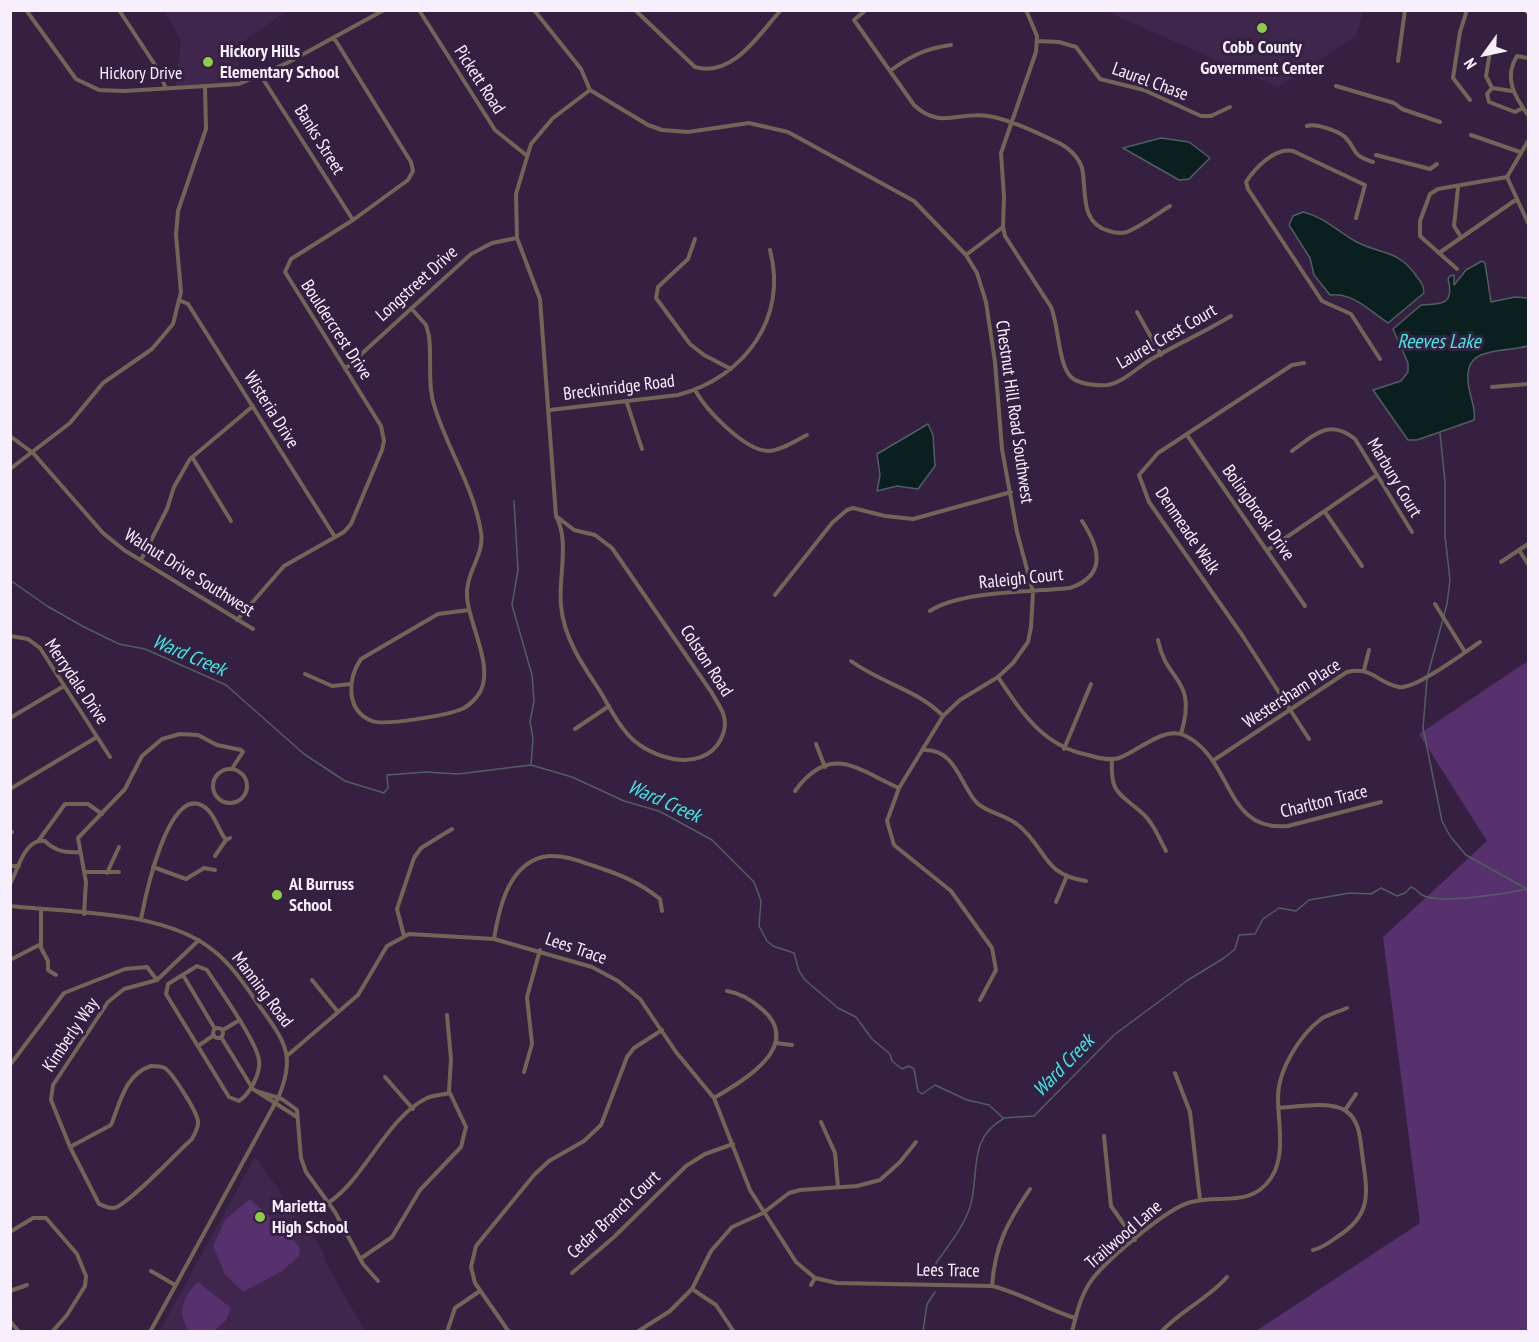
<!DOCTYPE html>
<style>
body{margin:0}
#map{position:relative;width:1539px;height:1342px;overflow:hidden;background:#352041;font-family:"PT Sans Narrow",sans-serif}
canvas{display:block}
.frame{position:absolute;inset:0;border:12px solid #f7effc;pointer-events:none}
.north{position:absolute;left:1455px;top:24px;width:60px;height:60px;-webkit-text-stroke:4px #352041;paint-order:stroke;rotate:237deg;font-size:16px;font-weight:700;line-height:24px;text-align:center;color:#f7effc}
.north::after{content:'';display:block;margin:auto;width:21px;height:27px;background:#f7effc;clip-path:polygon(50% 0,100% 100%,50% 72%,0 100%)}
</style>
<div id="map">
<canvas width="1539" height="1342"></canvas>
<div class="frame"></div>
<div class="north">N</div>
</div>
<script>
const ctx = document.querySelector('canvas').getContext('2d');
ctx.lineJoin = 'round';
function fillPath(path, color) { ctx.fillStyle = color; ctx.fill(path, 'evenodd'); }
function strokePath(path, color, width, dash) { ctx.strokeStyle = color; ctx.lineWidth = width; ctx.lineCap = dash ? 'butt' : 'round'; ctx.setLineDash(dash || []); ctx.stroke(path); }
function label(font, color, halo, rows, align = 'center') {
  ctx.font = font + ' "PT Sans Narrow",sans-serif'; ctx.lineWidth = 6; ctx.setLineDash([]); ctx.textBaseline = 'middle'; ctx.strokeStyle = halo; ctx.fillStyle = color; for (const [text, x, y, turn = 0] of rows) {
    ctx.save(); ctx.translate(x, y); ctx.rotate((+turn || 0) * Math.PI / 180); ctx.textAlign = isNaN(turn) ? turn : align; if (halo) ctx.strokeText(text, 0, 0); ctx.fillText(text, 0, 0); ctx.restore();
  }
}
const built = new Path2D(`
 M 164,11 L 287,11 L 238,45 L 239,84 L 175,90 L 181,40 Z
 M 1105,11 L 1363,11 L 1356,36 L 1278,87 Z
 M 255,1157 L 323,1251 L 327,1265 L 365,1331 L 159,1332 Z`);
const green = new Path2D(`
 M 1528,661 L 1528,1331 L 1256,1331 L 1420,1223 L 1383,937 L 1487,841 L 1419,734 Z
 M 250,1199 L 287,1232 L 300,1248 L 299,1256 L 282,1271 L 243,1292 L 225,1274 L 213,1246 L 225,1220 Z
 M 198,1282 L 231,1308 L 226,1320 L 214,1331 L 189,1331 C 177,1314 182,1296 198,1282 Z`);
const water = new Path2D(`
 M 1161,138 L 1189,142 L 1210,158 L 1189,179 L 1179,180 L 1123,148 Z
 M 1303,212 C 1324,217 1337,231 1355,241 C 1380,255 1399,249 1417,277 C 1421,282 1424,286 1424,293 L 1388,323 C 1371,312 1353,292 1330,295 L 1314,275 L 1310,258 L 1289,225 L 1293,216 Z
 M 1482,261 L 1485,263 L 1491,302 L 1515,297 L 1528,298 L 1528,346 C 1495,354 1458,345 1470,393 C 1472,402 1476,411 1474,420 L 1417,440 L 1408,440 L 1373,390 L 1401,381 L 1408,372 L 1408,363 L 1393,329 L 1421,305 C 1440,304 1455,306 1448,279 L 1450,276 L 1454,275 L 1454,285 L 1466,270 Z
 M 928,424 L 933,435 L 935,466 L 918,489 L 897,486 L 877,491 L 880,475 L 877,454 Z`);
const stream = new Path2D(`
 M 514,501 L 518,570 L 512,605 L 532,675 L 534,701 L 530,722 L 533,738 L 531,765
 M 10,580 L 47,606 L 84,627 L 119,644 L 145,649 L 226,685 L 304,754 L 345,781 L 384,793 L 388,788 L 387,775 L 426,772 L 458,774 L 531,765 L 572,777 L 624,801 L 659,811 L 712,840 L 754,882 L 761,901 L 759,926 L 767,941 L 773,946 L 794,953 L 799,971 L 805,980 L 838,1008 L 856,1017 L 872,1039 L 890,1054 L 892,1061 L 902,1069 L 909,1066 L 914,1069 L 918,1091 L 922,1094 L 935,1085 L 967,1100 L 989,1105 L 1003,1118 L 1034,1116 L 1114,1035 L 1188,980 L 1224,958 L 1235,949 L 1239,935 L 1255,934 L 1263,919 L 1279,908 L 1296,911 L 1309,900 L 1350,893 L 1371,894 L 1381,888 L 1397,896 L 1405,893 L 1411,887 C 1417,889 1417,892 1422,895 C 1439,905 1508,893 1528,889
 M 1428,674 L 1447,604 L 1450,580 L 1445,536 L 1445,482 L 1440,433
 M 1427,679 L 1423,728 L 1442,821 L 1450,836 L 1466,855 L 1527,889
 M 938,1277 L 936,1263 C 948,1246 964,1226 970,1207 C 980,1175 967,1139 1003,1119
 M 923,1332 L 927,1304 L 935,1292`);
const minor = new Path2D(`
 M 26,10 L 76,79 L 99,90 L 124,91 L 239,84 L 287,63 L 384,10
 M 119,10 L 159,71 L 166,89
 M 419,10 L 495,130 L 526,155
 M 534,10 L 581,69 L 590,90 L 648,125 L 662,130 L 688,132 L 749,123 L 788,132 L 914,201 L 966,255 L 977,273 L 986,302 L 995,362 L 1002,449 L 1017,532 L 1033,592 L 1031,627 L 1028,642 L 1013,663 L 998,677 L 960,700 L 943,716 L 899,788 L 887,821 L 894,845 L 951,891 L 992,948 L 996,970 L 980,1000
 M 635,10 L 695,67 C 733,78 759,34 781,10
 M 866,10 L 854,20 L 914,105 C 940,130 959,111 988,116 C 1012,120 1040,134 1061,144 C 1070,149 1079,158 1082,168 C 1087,191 1079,223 1109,231 C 1115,233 1120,234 1127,232 C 1142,226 1157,214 1170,206
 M 1467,10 L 1460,32 L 1453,78 L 1470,100
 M 1037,41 L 1059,42 L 1076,47 L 1100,79 L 1144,90 L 1201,116 L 1211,116 L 1230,107
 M 1491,46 L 1486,76 L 1492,88 L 1512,91
 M 1528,58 L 1517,56 C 1503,78 1515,97 1528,115
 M 1398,61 L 1405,10
 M 890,71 C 910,56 927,48 951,45
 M 261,76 L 353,220
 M 1336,86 L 1394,103 L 1402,109 L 1440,122
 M 1492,88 L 1487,94 L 1489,102 L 1515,112 L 1523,108
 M 1307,126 C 1316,123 1338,131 1345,137 C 1358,150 1350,155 1373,162
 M 1471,135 L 1520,152
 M 1528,141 L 1507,177 L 1528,223
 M 1376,155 L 1430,169 L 1437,164
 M 1458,187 L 1454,226 L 1461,237
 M 1356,218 L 1365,185 L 1293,151 C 1275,147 1255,168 1246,182 L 1248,189 L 1322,301 L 1351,314 L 1380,359
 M 1003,227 L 1005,236 L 1051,307 C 1059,326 1058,364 1071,377 C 1078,384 1097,386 1107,385 C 1122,383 1137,368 1150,360 C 1177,344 1205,332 1231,316
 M 695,239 L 688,259 L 658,287 L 656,298 L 690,344 L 704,355 L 731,369
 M 1439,253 L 1517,199
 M 966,255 L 1003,227 L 1004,197 L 1001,153 L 1036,52 L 1037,36 L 1026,10
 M 1457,269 L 1420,236 L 1420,221 L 1430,194 L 1438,189 L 1507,177
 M 181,301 L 188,304 L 335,537
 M 411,308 L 426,325 L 429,336 C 432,359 427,386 435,408 C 448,450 474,488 481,532 C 485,555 465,573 467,597 C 469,624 493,665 481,690 C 478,697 469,706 462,709 C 448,715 385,726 372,721 C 346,711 347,679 361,659 L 438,614 L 469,610
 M 1137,312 L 1161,355
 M 1304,363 L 1292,365 L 1158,453 L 1139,475 L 1149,502 L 1242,635 L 1309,739
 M 345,369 L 471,254 L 492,243 L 517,238
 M 1492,387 L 1528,384
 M 695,390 C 706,410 744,450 768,451 C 781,451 796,440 807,435
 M 627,403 L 642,449
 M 550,410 L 678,395 C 745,377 788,318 770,250
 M 1187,435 L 1305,606
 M 10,436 L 33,453 L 103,533 L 124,550 L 253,629
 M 1292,451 C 1314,435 1329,418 1355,439 L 1412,532
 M 192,457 L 231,521
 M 10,469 L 70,423 L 103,383 L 152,349 L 173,324 L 181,292 L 176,235 L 178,211 L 206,129 L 205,87
 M 1325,512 L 1362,566
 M 556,516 C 570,541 558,579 561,606 C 564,637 581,663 598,688 C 607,702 614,718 625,731 C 645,758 702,776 721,739 C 725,731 726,721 723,713 C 720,706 715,699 712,693 L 612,548 L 595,535 L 574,530 L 556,516 L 540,299 L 517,238 L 516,194 L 531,144 L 553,118 L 590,90
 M 1268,550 L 1377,475
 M 1519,550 L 1528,564
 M 141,560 L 167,509 L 174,487 L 190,459 L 253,406
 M 1501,562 L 1528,544
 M 775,595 L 832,523 L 847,510 L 853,508 L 885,516 L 913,519 L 1011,492
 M 1435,604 L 1465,652
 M 930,611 C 959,591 1033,592 1070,588 C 1108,575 1099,547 1082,521
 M 237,620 L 284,566 L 344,532 L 351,524 L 382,450 L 384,441 L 381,426 L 285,272 L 291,259 L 353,220 L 408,180 L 413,171 L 411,162 L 334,38
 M 10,636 L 28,639 L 40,648 L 110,757
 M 1158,640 C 1166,683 1198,677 1181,734
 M 851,661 C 881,683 918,690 943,716
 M 1364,670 L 1369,650
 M 305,674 L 332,686 L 351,684
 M 998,677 C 1022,713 1043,746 1088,755 C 1098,758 1109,761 1119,758 C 1139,751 1164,725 1186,736 C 1234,761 1224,832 1288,826 L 1381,802
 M 10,718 L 64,686
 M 575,729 L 609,706
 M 816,744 L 825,767
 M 1064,749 L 1091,684
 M 924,750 C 956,749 960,785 977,803 C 988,813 1006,815 1018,825 C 1047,848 1041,874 1086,881
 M 1112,759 C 1110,793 1118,792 1141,812 C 1153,822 1159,838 1166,851
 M 1214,760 L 1347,672 C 1373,666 1377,683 1399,687 C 1415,690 1465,652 1480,642
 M213 786a17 17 0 1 1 34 0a17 17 0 1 1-34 0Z
 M 10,789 L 97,737
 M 795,791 C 831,742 858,770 899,788
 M 10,833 L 12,832
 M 39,840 L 65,804 L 88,804 L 102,814
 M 215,856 L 226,840
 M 10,866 L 19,866
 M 153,867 L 186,879 L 204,868 L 215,870
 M 84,872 L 119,872
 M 107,873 L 119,847
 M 10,884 C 18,870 25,837 45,841 C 54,851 66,853 79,852
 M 1056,902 L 1066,878
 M 10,906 C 72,913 165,910 214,951 C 234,967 248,990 263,1011 C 287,1044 295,1059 278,1098 L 150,1332
 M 41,909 L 41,948 L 48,961 L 48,970 L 56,975
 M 84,914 L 86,882 L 78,838 L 125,789 L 142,756 L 162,739 L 180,734 L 198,735 L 217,745 L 241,750 L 243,752 L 233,767
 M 141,919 C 145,898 168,785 203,806 C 214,812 218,830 226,840 L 230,838
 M 404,936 L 397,909 L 414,858 L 421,848 L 452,829
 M 494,939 C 499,908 509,860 549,856 C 564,855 579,861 594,866 C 619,874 639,882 660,899 L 662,911
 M 10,960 L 41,944
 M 197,966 L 207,970 C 219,989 256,1040 259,1060 C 261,1073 250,1094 239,1101 L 229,1097 L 166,994 L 168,984 Z
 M 183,975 L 215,1029
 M 312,980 L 338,1012
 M213 1033a5 5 0 1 1 10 0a5 5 0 1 1-10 0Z
 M 223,1030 L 238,1021
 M 221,1037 L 253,1089 L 297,1117
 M 776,1043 L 792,1045
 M 198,1046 L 214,1035
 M 288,1055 L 358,995 L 387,946 L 409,934 L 494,939 L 592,967 L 618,981 L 640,999 L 676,1052 L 714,1098 L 750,1190 L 796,1262 L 815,1278 L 837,1283 L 992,1286 C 1021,1293 1046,1309 1075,1318
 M 10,1065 L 64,993 L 125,969 L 147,967 L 157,980
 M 151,1066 C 155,1066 160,1066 165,1068 C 173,1074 196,1110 198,1121 C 199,1127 195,1133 192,1139 C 174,1155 136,1197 117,1207 C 111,1210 105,1206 99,1204 L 70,1147 L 111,1125 C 120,1103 125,1074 151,1066 Z
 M 524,1072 L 532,1044 L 527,997 L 540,950
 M 1175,1073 L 1190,1112 L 1200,1200
 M 385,1077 L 413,1109
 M 256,1091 L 282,1099 L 297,1110 L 301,1158 L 306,1172 L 335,1212 L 363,1264 L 378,1281
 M 714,1098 C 741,1082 804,1047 763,1010 C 753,1001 741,993 727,991
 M 1278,1108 C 1297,1107 1330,1100 1346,1111 C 1360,1121 1360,1138 1362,1153 C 1367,1191 1374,1214 1337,1237 C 1329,1243 1322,1248 1313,1250
 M 1345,1110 L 1356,1094
 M 821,1122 L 835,1153 L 838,1187
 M 1104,1136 L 1111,1206 L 1135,1240
 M 70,1147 L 51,1100 L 53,1085 L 108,1002 L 124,989 L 157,980 L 199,940
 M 328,1203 C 365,1179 386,1118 427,1098 C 434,1095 442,1095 449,1093
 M 10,1232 L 33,1218 L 46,1218 L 77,1254 L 86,1276 L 85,1286 L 67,1315 L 52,1332
 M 360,1259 L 392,1237 L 420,1190 L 461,1147 L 466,1127 L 449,1091 L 451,1059 L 447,1015
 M 151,1271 L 175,1285
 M 572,1273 L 614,1237 L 686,1166 L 705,1154 L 733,1144
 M 811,1285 L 815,1278
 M 992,1286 C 995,1245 1007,1223 1030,1189
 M 692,1289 L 716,1305 L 734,1332
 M 10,1291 L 27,1285
 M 10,1321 L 19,1332
 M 447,1332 L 455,1308 L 480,1291
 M 509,1332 L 475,1283 L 471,1267 L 476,1246 L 534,1175 L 549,1161 L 584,1141 L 601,1125 L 627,1057 L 634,1048 L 662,1030
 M 637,1332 L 670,1311 L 692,1289 L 711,1251 L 732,1227 L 763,1213 L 789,1193 L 800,1190 L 857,1186 L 880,1180 L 900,1162 L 916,1142
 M 1072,1332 C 1076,1316 1080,1298 1089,1284 C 1102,1263 1167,1208 1191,1202 C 1220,1194 1251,1208 1271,1178 C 1286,1156 1278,1123 1278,1097 C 1278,1070 1300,1035 1321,1019 C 1329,1014 1338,1012 1347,1008
 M 1161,1332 C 1181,1310 1208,1299 1227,1277`);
const primary = new Path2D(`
 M 1528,10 L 1528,11`);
const markers = [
 [1262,28,6,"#8cce45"],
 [208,62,6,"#8cce45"],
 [277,895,6,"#8cce45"],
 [260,1217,6,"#8cce45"]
];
const poiNames = [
 ["Cobb County",1262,48,"center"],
 ["Government Center",1262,69,"center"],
 ["Hickory Hills",220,52],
 ["Elementary School",220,73],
 ["Al Burruss",289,885],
 ["School",289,906],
 ["Marietta",272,1207],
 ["High School",272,1228]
];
const streetNames = [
 ["Hickory Drive",141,74],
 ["Pickett Road",479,80,57],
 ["Laurel Chase",1150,82,20],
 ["Banks Street",319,140,58],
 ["Longstreet Drive",417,284,-42],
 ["Bouldercrest Drive",336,330,57],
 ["Laurel Crest Court",1167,337,-30],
 ["Breckinridge Road",619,388,-7],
 ["Wisteria Drive",271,410,58],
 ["Chestnut Hill Road Southwest",1014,412,82],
 ["Marbury Court",1394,478,59],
 ["Bolingbrook Drive",1258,513,55],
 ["Denmeade Walk",1187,531,56],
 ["Walnut Drive Southwest",189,573,32],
 ["Raleigh Court",1021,579,-6],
 ["Colston Road",706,661,57],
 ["Merrydale Drive",76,682,56],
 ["Westersham Place",1292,694,-33],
 ["Charlton Trace",1324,802,-14],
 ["Lees Trace",576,949,19],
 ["Manning Road",262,990,53],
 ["Kimberly Way",71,1035,-56],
 ["Cedar Branch Court",614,1215,-43],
 ["Trailwood Lane",1124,1235,-41],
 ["Lees Trace",948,1271,1]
];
const waterNames = [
 ["Reeves Lake",1439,342],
 ["Ward Creek",189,656,23],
 ["Ward Creek",664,802,24],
 ["Ward Creek",1064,1066,-46]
];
fillPath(built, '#3f264d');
fillPath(green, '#57306e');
fillPath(water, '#0a201f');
strokePath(water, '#515e61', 1.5);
strokePath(stream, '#515e61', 1.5);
strokePath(minor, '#726556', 4);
strokePath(primary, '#ba9f80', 6);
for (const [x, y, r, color] of markers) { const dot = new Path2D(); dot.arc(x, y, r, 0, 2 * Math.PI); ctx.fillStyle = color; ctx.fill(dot); strokePath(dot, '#352041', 2); }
label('bold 18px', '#f7effc', '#352041', poiNames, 'left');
label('18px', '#f7effc', '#352041', streetNames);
label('italic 20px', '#3de9e4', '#352041', waterNames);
</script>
